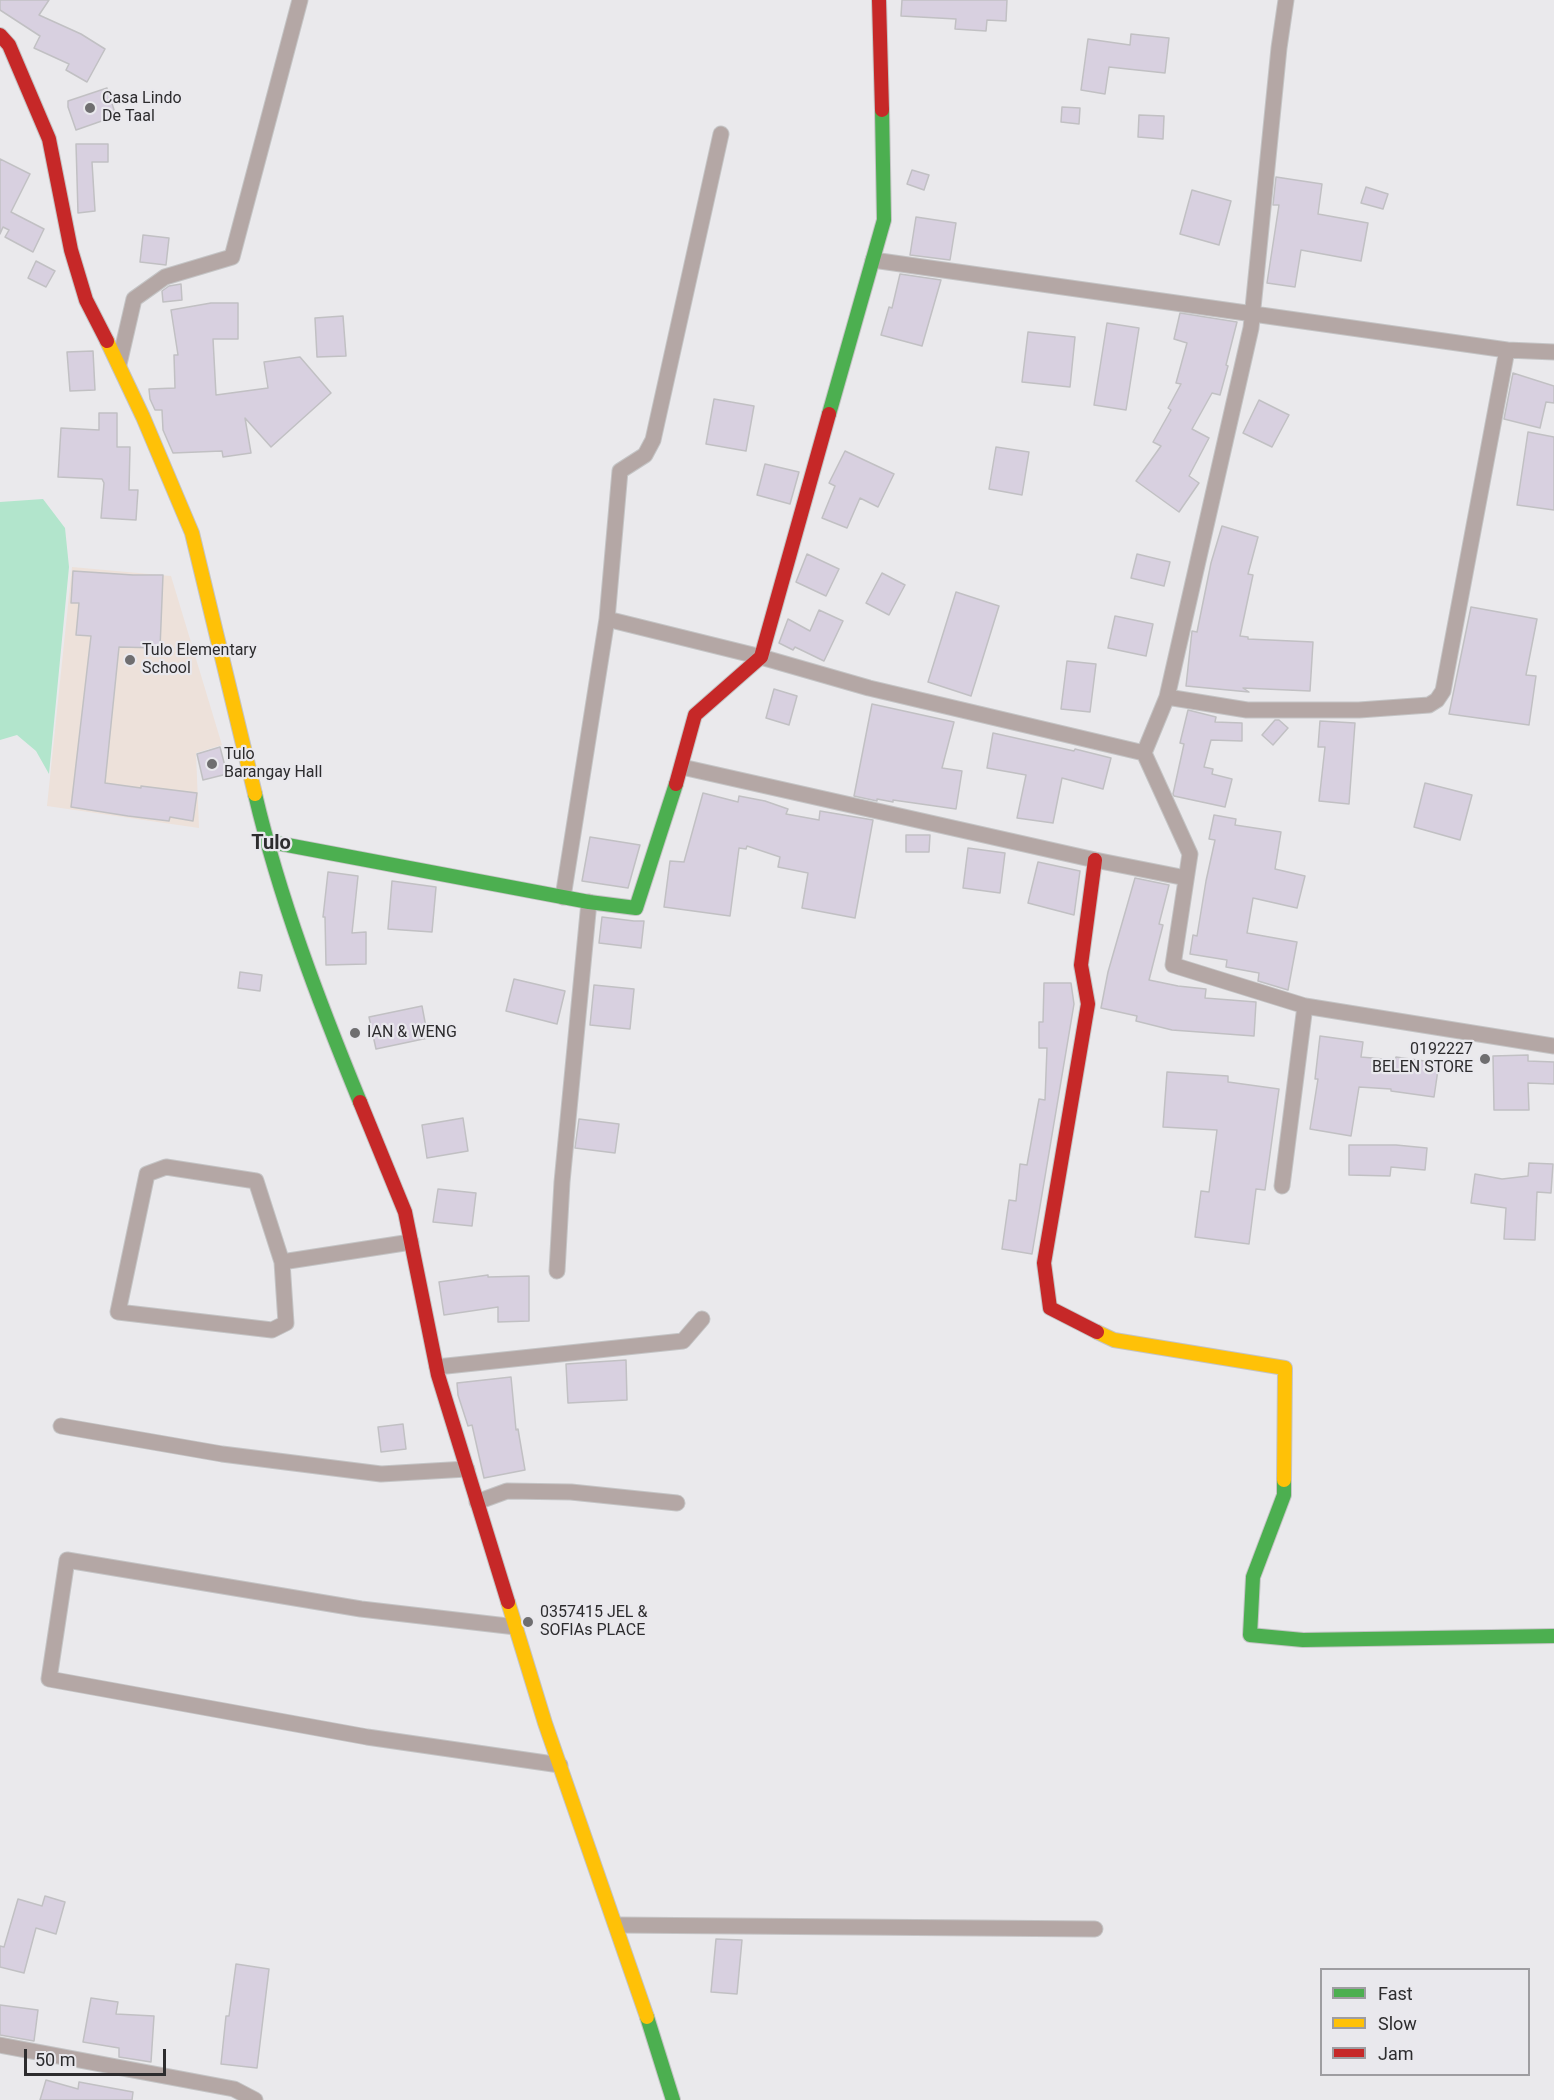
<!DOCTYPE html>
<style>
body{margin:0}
#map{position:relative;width:1554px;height:2100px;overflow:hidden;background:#eae9ec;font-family:Roboto,sans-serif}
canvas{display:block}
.legend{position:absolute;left:1320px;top:1968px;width:210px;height:108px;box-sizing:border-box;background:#e9e8ed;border:2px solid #9e9da1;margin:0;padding:8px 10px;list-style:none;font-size:18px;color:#2d2c2e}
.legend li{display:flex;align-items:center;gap:12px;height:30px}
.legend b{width:30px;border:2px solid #9e9da1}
.scale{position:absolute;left:24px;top:2049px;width:142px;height:27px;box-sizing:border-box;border:3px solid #2d2c2e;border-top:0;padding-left:8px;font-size:18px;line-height:21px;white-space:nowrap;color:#2d2c2e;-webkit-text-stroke:4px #e9e8ed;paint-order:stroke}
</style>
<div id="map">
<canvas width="1554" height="2100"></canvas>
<ul class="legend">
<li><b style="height:8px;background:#4caf50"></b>Fast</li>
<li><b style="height:8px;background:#ffc107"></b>Slow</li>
<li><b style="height:8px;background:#c62828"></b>Jam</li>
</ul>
<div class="scale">50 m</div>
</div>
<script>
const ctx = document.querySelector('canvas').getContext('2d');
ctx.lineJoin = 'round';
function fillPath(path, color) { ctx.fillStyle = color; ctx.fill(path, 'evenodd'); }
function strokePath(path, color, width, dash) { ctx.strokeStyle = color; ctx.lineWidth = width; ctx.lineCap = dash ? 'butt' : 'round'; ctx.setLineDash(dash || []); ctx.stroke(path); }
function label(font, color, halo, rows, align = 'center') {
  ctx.font = font + ' Roboto,sans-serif'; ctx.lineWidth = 4.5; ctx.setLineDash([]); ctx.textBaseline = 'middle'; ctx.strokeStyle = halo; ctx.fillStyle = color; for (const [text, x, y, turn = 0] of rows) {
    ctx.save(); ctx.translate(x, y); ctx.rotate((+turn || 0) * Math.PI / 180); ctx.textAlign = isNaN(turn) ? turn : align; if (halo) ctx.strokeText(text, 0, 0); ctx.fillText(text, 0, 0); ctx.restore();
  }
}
const education = new Path2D(`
 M 72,567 L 171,576 L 222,745 L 196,753 L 199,828 L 47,806 Z`);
const green = new Path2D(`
 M 43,499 L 65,528 L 69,567 L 49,774 L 36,751 L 17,735 L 0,740 L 0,502 Z`);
const building = new Path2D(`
 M 0,0 L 49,0 L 39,15 L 81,34 L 105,49 L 87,82 L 66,70 L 69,64 L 34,48 L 40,36 L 0,10 Z
 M 902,0 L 1007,0 L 1006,21 L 987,20 L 986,31 L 955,29 L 956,19 L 901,16 Z
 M 1131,34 L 1169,38 L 1165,73 L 1109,67 L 1105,94 L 1081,90 L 1088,39 L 1130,45 Z
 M 107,88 L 116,116 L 76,130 L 68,107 L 68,101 Z
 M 1062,107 L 1080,108 L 1079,124 L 1061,122 Z
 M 1139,115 L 1164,116 L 1163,139 L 1138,137 Z
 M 76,144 L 108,144 L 108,162 L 92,162 L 95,211 L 78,213 Z
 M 0,159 L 30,174 L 11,212 L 44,229 L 33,252 L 5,237 L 9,230 L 3,227 L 0,234 Z
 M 912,170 L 929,175 L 924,190 L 907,184 Z
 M 1276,177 L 1322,184 L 1318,214 L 1368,223 L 1361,261 L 1301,250 L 1295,287 L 1267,283 L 1279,205 L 1273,205 Z
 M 1366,187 L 1388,194 L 1383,209 L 1361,203 Z
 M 1192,190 L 1231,201 L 1219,245 L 1180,234 Z
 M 916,217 L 956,223 L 950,260 L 910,255 Z
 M 143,235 L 169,238 L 166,265 L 140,262 Z
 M 36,261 L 55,271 L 46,287 L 28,278 Z
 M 900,274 L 941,280 L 922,346 L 881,335 L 889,307 L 892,308 Z
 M 181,284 L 182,300 L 163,302 L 162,291 L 169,286 Z
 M 211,303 L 238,303 L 238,339 L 213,339 L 216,395 L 268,388 L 264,362 L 300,357 L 331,393 L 271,447 L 245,418 L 251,453 L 223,457 L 222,451 L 173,453 L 163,430 L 162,410 L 155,410 L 150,399 L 149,389 L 175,388 L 174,355 L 178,355 L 171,310 Z
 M 1180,313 L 1237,322 L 1226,365 L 1228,366 L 1220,395 L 1212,393 L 1192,429 L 1209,438 L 1189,476 L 1199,483 L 1179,512 L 1136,481 L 1161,446 L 1153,442 L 1171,410 L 1168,408 L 1181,384 L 1176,383 L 1187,343 L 1174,339 Z
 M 343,316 L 346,356 L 317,357 L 315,318 Z
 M 1107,323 L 1139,328 L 1126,410 L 1094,405 Z
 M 1028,332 L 1075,337 L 1070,387 L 1022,382 Z
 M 93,351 L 95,390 L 70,391 L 67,352 Z
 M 1513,373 L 1554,386 L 1554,403 L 1546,402 L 1540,428 L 1504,419 Z
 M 714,399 L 754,406 L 746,451 L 706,444 Z
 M 1259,400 L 1289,415 L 1272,447 L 1243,433 Z
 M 99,413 L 117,413 L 117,447 L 130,447 L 129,490 L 138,490 L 136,520 L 101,518 L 104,483 L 102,479 L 58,477 L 61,428 L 99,430 Z
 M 1528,432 L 1554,437 L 1554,510 L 1517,505 Z
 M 996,447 L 1029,452 L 1022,495 L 989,489 Z
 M 845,451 L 894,474 L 878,507 L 860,498 L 847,528 L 822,518 L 835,486 L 829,483 Z
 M 765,464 L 799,472 L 790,504 L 757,495 Z
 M 1222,526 L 1258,537 L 1248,574 L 1253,575 L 1240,636 L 1248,637 L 1248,639 L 1313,642 L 1310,691 L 1243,688 L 1249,692 L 1186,686 L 1192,631 L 1197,632 L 1211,563 Z
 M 807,554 L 839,569 L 826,596 L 796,582 Z
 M 1137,554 L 1170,562 L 1164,586 L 1131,578 Z
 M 73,571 L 133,575 L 163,575 L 160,648 L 119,647 L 105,783 L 141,788 L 141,786 L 197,793 L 193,821 L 170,817 L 169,821 L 128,816 L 71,807 L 91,636 L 76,635 L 79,603 L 71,603 Z
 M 882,573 L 905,585 L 889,615 L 866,603 Z
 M 956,592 L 999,606 L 971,696 L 928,682 Z
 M 1471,607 L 1537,619 L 1526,675 L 1536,676 L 1529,725 L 1449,714 Z
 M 819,610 L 843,621 L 824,661 L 795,647 L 793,650 L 779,643 L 788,619 L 810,631 Z
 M 1115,616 L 1153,624 L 1146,656 L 1108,648 Z
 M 1067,661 L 1096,664 L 1090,712 L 1061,709 Z
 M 774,689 L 797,696 L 789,725 L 766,718 Z
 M 872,704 L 954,722 L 942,768 L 962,771 L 956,809 L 893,800 L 893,802 L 877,799 L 877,801 L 854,796 Z
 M 1188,710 L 1216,717 L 1215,722 L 1242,723 L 1242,741 L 1211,740 L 1204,767 L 1213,769 L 1212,774 L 1232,779 L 1225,807 L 1174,796 L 1173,794 L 1184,744 L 1180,743 Z
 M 1275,720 L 1279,720 L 1288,728 L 1273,745 L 1262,735 Z
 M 1320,721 L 1355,723 L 1349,804 L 1319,801 L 1325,747 L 1318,747 Z
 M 993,733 L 1074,751 L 1075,749 L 1111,758 L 1103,789 L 1062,778 L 1053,823 L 1017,818 L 1026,775 L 987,768 Z
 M 220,747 L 227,774 L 203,780 L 197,754 Z
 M 1425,783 L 1472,795 L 1460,840 L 1414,827 Z
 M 703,793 L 738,802 L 739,796 L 765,801 L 788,809 L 786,814 L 819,820 L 820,811 L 873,820 L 855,918 L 802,908 L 808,873 L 778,867 L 780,857 L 747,846 L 746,849 L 739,848 L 730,916 L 664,907 L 670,861 L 684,862 Z
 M 1214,815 L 1236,819 L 1235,825 L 1281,832 L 1275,869 L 1305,876 L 1297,908 L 1253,898 L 1247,933 L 1297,942 L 1288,990 L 1258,981 L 1259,973 L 1226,967 L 1227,960 L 1190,954 L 1193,935 L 1197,936 L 1206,881 L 1215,840 L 1209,839 Z
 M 906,835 L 930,835 L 929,852 L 906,852 Z
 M 590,837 L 640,845 L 628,888 L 582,881 Z
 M 968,848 L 1005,853 L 1000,893 L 963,888 Z
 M 1038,862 L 1080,871 L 1074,915 L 1028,903 Z
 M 328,872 L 358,876 L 352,933 L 366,932 L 366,964 L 326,965 L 325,917 L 323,917 Z
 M 1135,878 L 1169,885 L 1159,924 L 1163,925 L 1149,980 L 1178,986 L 1206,989 L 1205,998 L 1256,1002 L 1254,1036 L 1172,1030 L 1136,1021 L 1137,1016 L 1101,1008 L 1108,972 Z
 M 392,881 L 436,887 L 432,932 L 388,929 Z
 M 602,917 L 634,921 L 644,921 L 641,948 L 599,943 Z
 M 240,972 L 262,975 L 260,991 L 238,988 Z
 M 514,979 L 565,991 L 557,1024 L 506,1011 Z
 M 1044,983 L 1071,983 L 1074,1004 L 1032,1254 L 1002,1249 L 1009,1200 L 1016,1201 L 1020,1164 L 1027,1165 L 1039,1099 L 1045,1100 L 1047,1048 L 1039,1048 L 1039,1022 L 1043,1022 Z
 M 594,985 L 634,989 L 630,1029 L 590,1025 Z
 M 422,1006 L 428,1038 L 376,1049 L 369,1017 Z
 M 1320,1036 L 1363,1042 L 1361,1057 L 1395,1060 L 1396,1057 L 1439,1063 L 1434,1097 L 1391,1091 L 1391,1089 L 1359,1087 L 1351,1136 L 1310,1129 L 1318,1079 L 1315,1079 Z
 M 1528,1055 L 1528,1061 L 1554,1062 L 1554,1084 L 1528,1083 L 1529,1110 L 1494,1110 L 1493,1056 Z
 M 1167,1072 L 1228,1076 L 1228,1082 L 1279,1089 L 1265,1190 L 1256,1189 L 1249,1244 L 1195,1237 L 1201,1191 L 1209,1192 L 1217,1130 L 1163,1127 Z
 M 463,1118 L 468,1151 L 427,1158 L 422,1125 Z
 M 579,1119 L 619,1124 L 615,1153 L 575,1148 Z
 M 1349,1145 L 1396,1145 L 1427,1148 L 1425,1170 L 1391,1167 L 1390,1176 L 1349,1175 Z
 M 1529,1163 L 1553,1164 L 1551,1193 L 1537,1192 L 1535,1240 L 1504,1239 L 1506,1208 L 1471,1203 L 1475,1174 L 1502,1179 L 1528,1176 Z
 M 438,1189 L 476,1193 L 472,1226 L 433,1222 Z
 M 488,1275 L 488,1277 L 529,1276 L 529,1321 L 498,1322 L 498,1307 L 444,1315 L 439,1282 Z
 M 626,1360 L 627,1400 L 568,1403 L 566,1364 Z
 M 511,1377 L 516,1430 L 518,1429 L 525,1470 L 484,1478 L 472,1425 L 468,1426 L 458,1395 L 457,1383 Z
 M 403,1424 L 406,1449 L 381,1452 L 378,1427 Z
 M 45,1896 L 65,1902 L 56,1934 L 36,1928 L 24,1973 L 0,1967 L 0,1946 L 4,1947 L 18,1899 L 42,1906 Z
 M 716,1939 L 742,1940 L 737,1994 L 711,1992 Z
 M 236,1964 L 269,1969 L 257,2068 L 221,2064 L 226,2016 L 229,2016 Z
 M 91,1998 L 118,2002 L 116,2014 L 154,2016 L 151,2062 L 119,2057 L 119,2048 L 83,2042 Z
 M 0,2005 L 38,2010 L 34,2041 L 0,2035 Z
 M 46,2080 L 78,2089 L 79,2082 L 133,2092 L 132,2100 L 40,2100 Z`);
const street = new Path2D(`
 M 873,260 L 1507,350 L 1443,691 L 1437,700 L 1429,705 L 1359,710 L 1247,710 L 1167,697
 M 1507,350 L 1554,352
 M 119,364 L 134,299 L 165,277 L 232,257 L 300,0
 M 607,619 L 761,657 L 869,688 L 1144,753 L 1190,854 L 1173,965 L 1305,1006 L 1554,1046
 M 1144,753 L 1167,697 L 1251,328 L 1279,48 L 1286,0
 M 682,767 L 1095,860 L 1186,878
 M 563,897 L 607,619 L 620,471 L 645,455 L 653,440 L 721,134
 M 166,1167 L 256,1181 L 282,1262 L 286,1323 L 272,1330 L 118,1312 L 147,1174 Z
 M 1282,1186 L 1305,1006
 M 282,1262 L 411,1242
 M 557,1271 L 562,1182 L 589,902
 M 437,1367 L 683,1341 L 702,1319
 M 61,1426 L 222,1454 L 381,1474 L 467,1469
 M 477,1502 L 507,1491 L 571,1492 L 677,1503
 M 516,1627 L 361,1609 L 67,1560 L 49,1679 L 367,1737 L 560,1765
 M 616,1925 L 1095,1929
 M 0,2045 L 234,2089 L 255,2100`);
const fast = new Path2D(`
 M 829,414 L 884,220 L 882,110
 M 255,794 C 280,900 319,1002 360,1102
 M 266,841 L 589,902 L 636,908 L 676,784
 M 1284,1480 L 1284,1495 L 1253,1577 L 1250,1635 L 1303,1640 L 1554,1636
 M 647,2017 L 673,2100`);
const slow = new Path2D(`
 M 107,341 L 143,417 L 192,533 L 255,794
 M 1097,1332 L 1114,1340 L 1285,1368 L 1284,1480
 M 508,1602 L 545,1723 L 647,2017`);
const jam = new Path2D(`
 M 879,0 L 882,110
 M 0,35 L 9,45 L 49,139 L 71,250 L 86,300 L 107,341
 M 676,784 L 695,715 L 761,657 L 829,414
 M 1095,860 L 1081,965 L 1088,1004 L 1044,1263 L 1050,1308 L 1097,1332
 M 360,1102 L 405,1212 L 438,1375 L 508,1602`);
const markers = [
 [90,108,6,"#6f6e70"],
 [130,660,6,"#6f6e70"],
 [212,764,6,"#6f6e70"],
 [355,1033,6,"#6f6e70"],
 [1485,1059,6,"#6f6e70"],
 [528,1622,6,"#6f6e70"]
];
const poiNames = [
 ["Casa Lindo",102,99],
 ["De Taal",102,117],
 ["Tulo Elementary",142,651],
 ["School",142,669],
 ["Tulo",224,755],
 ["Barangay Hall",224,773],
 ["IAN & WENG",367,1033],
 ["0192227",1473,1050,"right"],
 ["BELEN STORE",1473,1068,"right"],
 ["0357415 JEL &",540,1613],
 ["SOFIAs PLACE",540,1631]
];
const quarterNames = [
 ["Tulo",271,844]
];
fillPath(education, '#ede1da');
fillPath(green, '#b2e5cc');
fillPath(building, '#d8d0e0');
strokePath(building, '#c1c0c3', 1.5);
strokePath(street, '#c4c4c5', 17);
strokePath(fast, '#c4c4c5', 16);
strokePath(slow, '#c4c4c5', 16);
strokePath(jam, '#c4c4c5', 16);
strokePath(street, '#b4a7a5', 15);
strokePath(fast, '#4caf50', 14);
strokePath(slow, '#ffc107', 14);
strokePath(jam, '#c62828', 14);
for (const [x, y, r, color] of markers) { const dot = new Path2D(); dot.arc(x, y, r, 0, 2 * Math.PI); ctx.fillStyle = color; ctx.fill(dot); strokePath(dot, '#e9e8ed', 2); }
label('16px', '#2d2c2e', '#e9e8ed', poiNames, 'left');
label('bold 20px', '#2d2c2e', '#e9e8ed', quarterNames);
</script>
